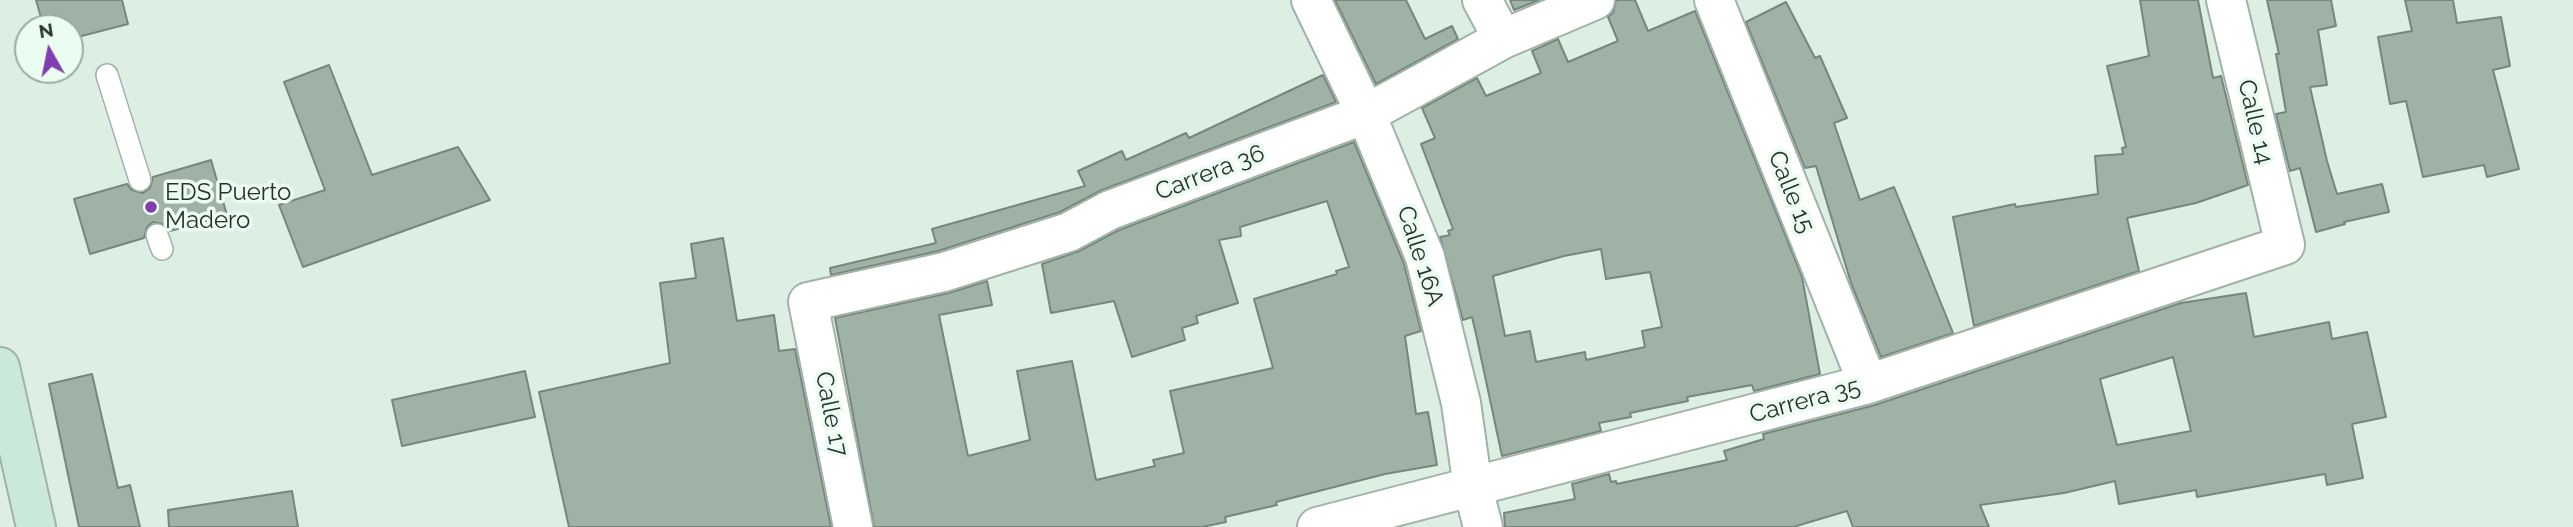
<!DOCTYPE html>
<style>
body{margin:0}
#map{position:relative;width:2573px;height:527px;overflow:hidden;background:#ddefe3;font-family:Raleway,sans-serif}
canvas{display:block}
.north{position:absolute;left:14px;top:14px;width:70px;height:70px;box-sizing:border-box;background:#eafdf0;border:2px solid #9daba2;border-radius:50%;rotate:351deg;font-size:19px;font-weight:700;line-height:28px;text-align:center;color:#2a312c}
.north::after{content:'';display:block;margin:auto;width:24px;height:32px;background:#803eb2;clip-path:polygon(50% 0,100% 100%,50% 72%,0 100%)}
</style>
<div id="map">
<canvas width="2573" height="527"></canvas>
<div class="north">N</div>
</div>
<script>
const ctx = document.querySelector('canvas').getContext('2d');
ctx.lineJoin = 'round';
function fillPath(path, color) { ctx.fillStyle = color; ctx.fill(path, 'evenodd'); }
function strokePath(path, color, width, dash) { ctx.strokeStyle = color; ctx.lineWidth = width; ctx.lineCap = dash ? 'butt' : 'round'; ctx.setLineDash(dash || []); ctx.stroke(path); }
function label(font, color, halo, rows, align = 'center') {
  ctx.font = font + ' Raleway,sans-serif'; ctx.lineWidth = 7; ctx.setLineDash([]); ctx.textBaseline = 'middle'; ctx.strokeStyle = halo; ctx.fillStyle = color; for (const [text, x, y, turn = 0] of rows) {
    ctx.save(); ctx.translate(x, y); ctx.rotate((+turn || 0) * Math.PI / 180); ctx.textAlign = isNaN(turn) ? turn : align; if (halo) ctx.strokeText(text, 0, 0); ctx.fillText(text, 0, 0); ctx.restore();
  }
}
const building = new Path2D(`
 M 36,0 L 122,0 L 128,24 L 70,39 L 70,28 L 44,28 Z
 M 1335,0 L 1406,0 L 1425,39 L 1452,26 L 1458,39 L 1376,84 Z
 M 1510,0 L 1539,0 L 1514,10 Z
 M 1616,0 L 1635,0 L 1648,31 L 1695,11 L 1802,277 L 1820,374 L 1754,391 L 1752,385 L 1687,397 L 1688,401 L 1630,413 L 1631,417 L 1599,423 L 1601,431 L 1502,456 L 1476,334 L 1472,317 L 1463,320 L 1440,237 L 1450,235 L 1448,231 L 1453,229 L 1421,144 L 1435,138 L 1422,108 L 1477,78 L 1486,96 L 1541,73 L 1532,51 L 1558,39 L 1568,62 L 1618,41 L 1608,17 L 1613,13 ZM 1601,249 L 1606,279 L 1650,272 L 1662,327 L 1642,331 L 1645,347 L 1586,360 L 1585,352 L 1536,362 L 1530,331 L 1505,336 L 1493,276 L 1564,256 Z
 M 2140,0 L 2198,0 L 2213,78 L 2221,76 L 2248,185 L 2196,203 L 2127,218 L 2139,271 L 1974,326 L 1953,217 L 2015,204 L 2016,207 L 2098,194 L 2095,156 L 2123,154 L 2122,148 L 2126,147 L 2107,66 L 2149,56 Z
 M 2267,0 L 2331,0 L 2336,26 L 2318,30 L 2327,85 L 2310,87 L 2327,161 L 2337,194 L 2382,184 L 2389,212 L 2344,222 L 2345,224 L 2316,232 L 2300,168 L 2290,171 L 2276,114 L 2286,112 L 2276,54 L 2279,54 Z
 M 2405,0 L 2453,0 L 2457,23 L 2501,17 L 2510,66 L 2493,70 L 2519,169 L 2487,177 L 2484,165 L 2423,177 L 2406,101 L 2390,104 L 2378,37 L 2412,31 Z
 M 1786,2 L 1815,58 L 1820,56 L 1847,118 L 1834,123 L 1860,200 L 1894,187 L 1953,333 L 1881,357 L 1851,283 L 1816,166 L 1805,168 L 1746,22 Z
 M 329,65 L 372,175 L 458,147 L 490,200 L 303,267 L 279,205 L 325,190 L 284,82 Z
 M 1323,75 L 1336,102 L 1102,190 L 1060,212 L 938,251 L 831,275 L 830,268 L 936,243 L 932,229 L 1085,186 L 1078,171 L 1122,151 L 1126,160 L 1186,133 L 1189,138 Z
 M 1354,142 L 1404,264 L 1421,331 L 1405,336 L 1416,414 L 1428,412 L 1437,465 L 1385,474 L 1276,502 L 1277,505 L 1225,517 L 1226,522 L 1202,527 L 874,527 L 835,318 L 949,293 L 987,281 L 992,305 L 939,315 L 968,456 L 1030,440 L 1017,371 L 1072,361 L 1096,480 L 1155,466 L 1153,460 L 1184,453 L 1170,391 L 1273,368 L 1254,299 L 1337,274 L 1336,271 L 1349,267 L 1327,201 L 1240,227 L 1241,236 L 1219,240 L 1238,303 L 1196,316 L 1198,323 L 1182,328 L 1185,340 L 1132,357 L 1114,301 L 1051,313 L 1042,264 L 1079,251 L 1119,230 Z
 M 211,160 L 227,215 L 170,231 L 165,225 L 153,222 L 147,227 L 144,238 L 90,254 L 74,199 L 127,184 L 132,190 L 143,193 L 150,188 L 153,177 Z
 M 723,238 L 737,321 L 774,315 L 779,351 L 795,349 L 831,527 L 569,527 L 539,392 L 670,363 L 660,283 L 696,278 L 691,244 Z
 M 2246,293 L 2254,337 L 2329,322 L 2332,339 L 2367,332 L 2386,417 L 2352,424 L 2363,478 L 2327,485 L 2325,474 L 2197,497 L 2196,490 L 2119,504 L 2115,481 L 2064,493 L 1980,505 L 1989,527 L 1853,527 L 1847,511 L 1793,527 L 1505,527 L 1504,513 L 1575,499 L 1572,484 L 1609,474 L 1611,482 L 1616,481 L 1617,484 L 1727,460 L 1724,451 L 1764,439 L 1763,434 L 1875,405 L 2181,303 ZM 2173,357 L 2191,431 L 2117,445 L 2100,379 Z
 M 525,371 L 535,417 L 402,446 L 392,400 Z
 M 92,374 L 118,488 L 130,485 L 140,527 L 79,527 L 49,384 Z
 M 292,491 L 298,527 L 169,527 L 168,510 Z`);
const service = new Path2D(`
 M 107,75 L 140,180
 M 157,235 L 162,249`);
const minor = new Path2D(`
 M 1311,0 L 1366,114 L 1425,257 L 1461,403 L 1473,488 L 1483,527
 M 1482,0 L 1503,39
 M 1714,0 L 1868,384
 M 853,527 L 808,302 L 944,272 L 1069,232 L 1110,210 L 1366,114 L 1503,39 L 1595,0
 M 1317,527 L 1868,384 L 2285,245 L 2226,0`);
const secondary = new Path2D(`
 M 0,367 L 36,527`);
const markers = [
 [151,207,7,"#803eb2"]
];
const streetNames = [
 ["Calle 14",2255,122,77],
 ["Carrera 36",1210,173,-21],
 ["Calle 15",1791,192,68],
 ["Calle 16A",1420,256,72],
 ["Carrera 35",1805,401,-15],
 ["Calle 17",831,414,79]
];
const poiNames = [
 ["EDS Puerto",165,193],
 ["Madero",165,221]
];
fillPath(building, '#a0b1a6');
strokePath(building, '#76877c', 2);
strokePath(service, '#a1b2a7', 24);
strokePath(minor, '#a1b2a7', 42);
strokePath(secondary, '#a1b2a7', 42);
strokePath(service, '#fff', 21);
strokePath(minor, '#fff', 38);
strokePath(secondary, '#cbe9d9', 38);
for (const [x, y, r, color] of markers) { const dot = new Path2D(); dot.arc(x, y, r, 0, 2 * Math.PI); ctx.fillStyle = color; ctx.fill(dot); strokePath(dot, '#eafdf0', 2.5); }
label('24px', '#2a312c', '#eafdf0', streetNames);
label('24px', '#2a312c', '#eafdf0', poiNames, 'left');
</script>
